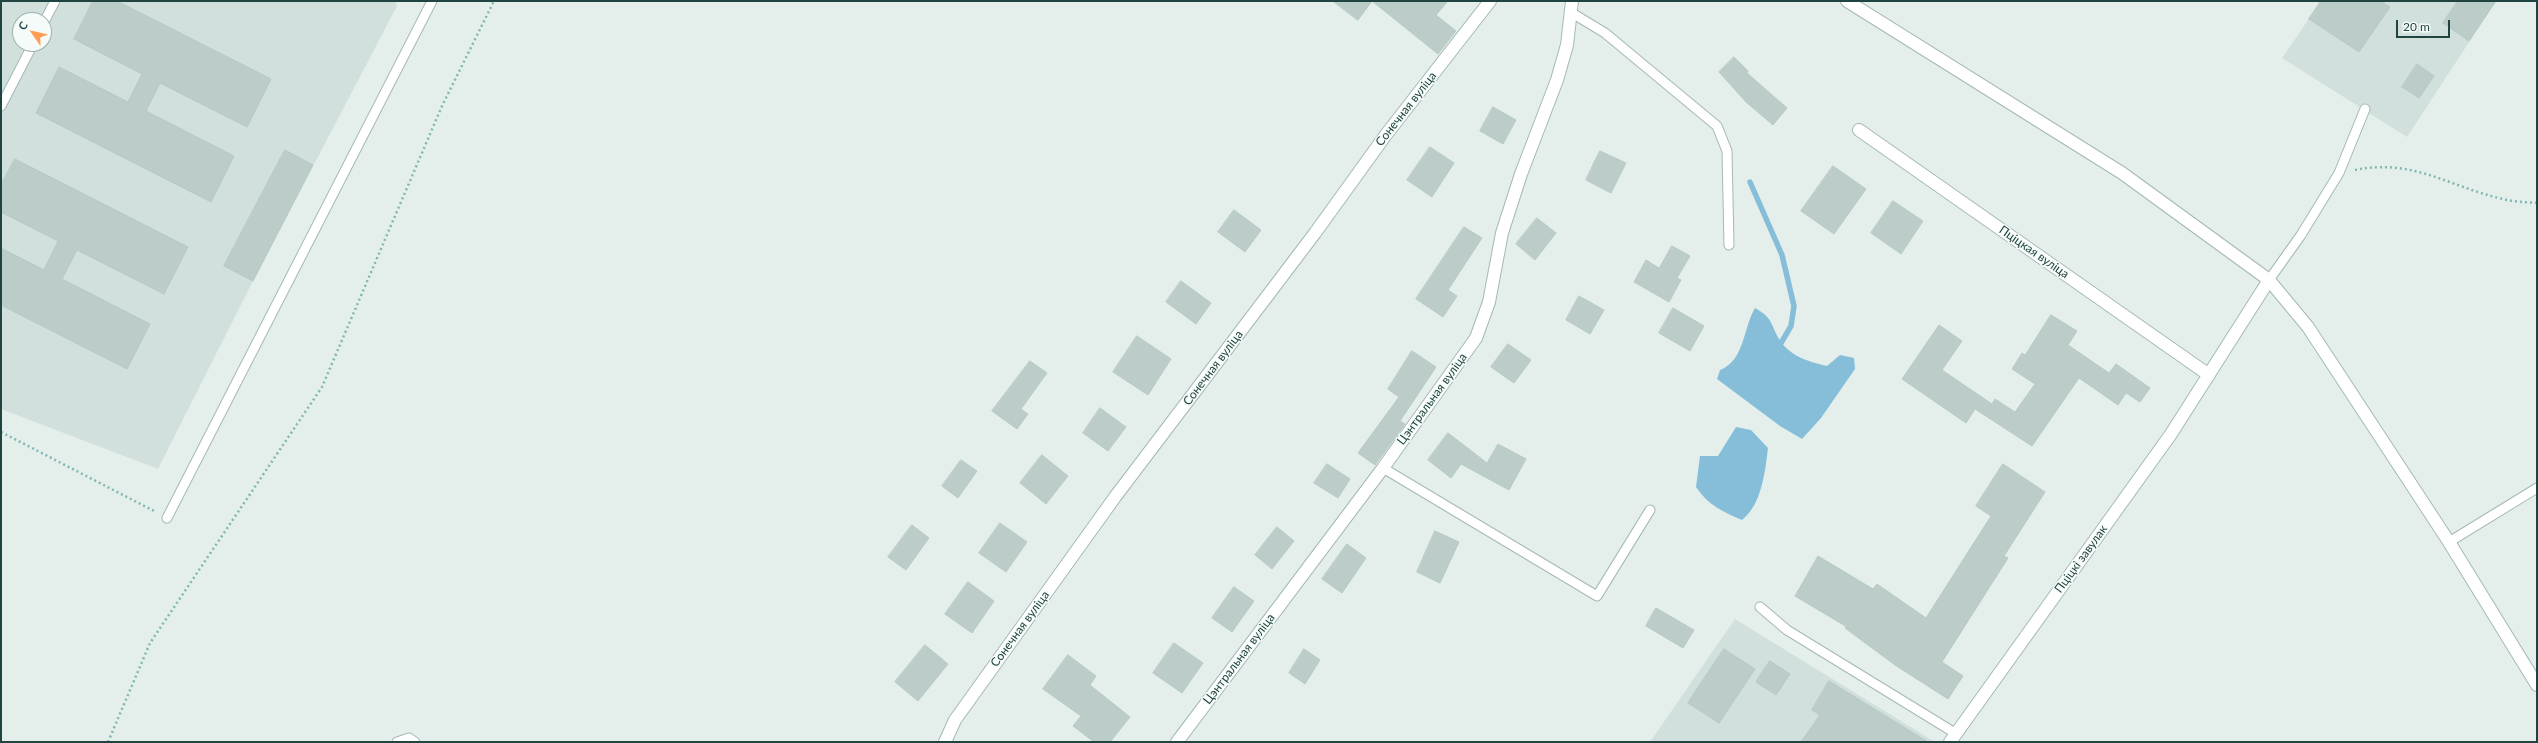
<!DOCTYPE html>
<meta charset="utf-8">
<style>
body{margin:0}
#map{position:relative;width:2538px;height:743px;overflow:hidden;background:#e4efec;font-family:Lato,sans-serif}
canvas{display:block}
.frame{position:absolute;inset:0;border:2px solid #204441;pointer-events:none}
.north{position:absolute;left:12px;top:12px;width:40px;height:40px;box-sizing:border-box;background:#f5fbf9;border:1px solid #a0b2af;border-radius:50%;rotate:304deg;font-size:11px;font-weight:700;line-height:16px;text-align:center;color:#204441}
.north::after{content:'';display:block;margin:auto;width:14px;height:18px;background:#ff9d52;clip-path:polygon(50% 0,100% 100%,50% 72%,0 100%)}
.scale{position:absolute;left:2396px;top:20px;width:54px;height:18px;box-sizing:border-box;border:2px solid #204441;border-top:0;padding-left:5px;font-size:12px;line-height:14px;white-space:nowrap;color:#204441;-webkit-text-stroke:3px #f5fbf9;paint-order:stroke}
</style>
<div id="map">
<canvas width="2538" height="743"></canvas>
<div class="frame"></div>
<div class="north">С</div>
<div class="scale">20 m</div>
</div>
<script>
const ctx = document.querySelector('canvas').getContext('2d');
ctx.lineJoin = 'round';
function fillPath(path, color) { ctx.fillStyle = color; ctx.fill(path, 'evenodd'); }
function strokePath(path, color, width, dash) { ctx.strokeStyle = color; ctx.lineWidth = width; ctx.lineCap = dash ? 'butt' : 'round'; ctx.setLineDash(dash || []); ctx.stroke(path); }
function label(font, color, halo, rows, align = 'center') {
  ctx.font = font + ' Lato,sans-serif'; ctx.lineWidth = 3; ctx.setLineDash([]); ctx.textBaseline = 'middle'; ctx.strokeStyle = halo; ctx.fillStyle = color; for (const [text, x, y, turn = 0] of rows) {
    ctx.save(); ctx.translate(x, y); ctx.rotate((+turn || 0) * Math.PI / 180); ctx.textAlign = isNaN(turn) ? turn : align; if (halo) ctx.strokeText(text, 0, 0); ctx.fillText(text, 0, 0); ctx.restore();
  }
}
const built = new Path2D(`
 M 1,1 L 395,1 L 397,6 L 253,281 L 158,469 L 1,409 ZM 20,20 L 44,20 L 44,44 L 20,44 Z
 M 2321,1 L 2496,1 L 2407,137 L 2282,58 Z
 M 1735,619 L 1935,742 L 1650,742 Z`);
const water = new Path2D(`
 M 1755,308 C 1775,319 1770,326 1781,342 C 1792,357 1810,362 1827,366 L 1840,355 L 1854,358 L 1855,369 L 1821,418 L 1802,439 L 1780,426 L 1717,379 L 1720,370 C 1745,360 1743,328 1755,308 Z
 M 1736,427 L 1751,430 L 1768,448 C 1765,472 1762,504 1742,520 C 1723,512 1708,505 1696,487 L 1700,456 L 1718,456 Z`);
const stream = new Path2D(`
 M 1750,182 L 1782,255 L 1794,306 L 1791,326 L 1781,343`);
const building = new Path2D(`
 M 93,1 L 117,1 L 271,79 L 247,127 L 160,83 L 146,111 L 234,156 L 211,202 L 36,113 L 59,67 L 128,102 L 142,74 L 74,39 Z
 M 1333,1 L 1448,1 L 1436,15 L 1456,31 L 1438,54 L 1372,1 L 1358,20 Z
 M 2321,1 L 2380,1 L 2390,7 L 2359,52 L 2309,19 Z
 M 2458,1 L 2496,1 L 2469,41 L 2443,23 Z
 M 1734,57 L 1748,71 L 1747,73 L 1787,108 L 1773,125 L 1746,102 L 1719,72 Z
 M 2417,64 L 2434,76 L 2419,98 L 2402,87 Z
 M 1493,107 L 1516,120 L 1503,144 L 1480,131 Z
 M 1430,147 L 1454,163 L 1432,197 L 1407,180 Z
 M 285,150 L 313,165 L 253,281 L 224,266 Z
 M 1600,151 L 1626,163 L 1611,193 L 1586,180 Z
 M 15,159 L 188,247 L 164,294 L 77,250 L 62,279 L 150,324 L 127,369 L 1,305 L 1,248 L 44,270 L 58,241 L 1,212 L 1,185 Z
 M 1833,166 L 1866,189 L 1834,234 L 1801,211 Z
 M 1893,201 L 1923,221 L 1901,254 L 1871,233 Z
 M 1234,210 L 1261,230 L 1245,252 L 1218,232 Z
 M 1537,218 L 1556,233 L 1535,260 L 1516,244 Z
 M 1464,227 L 1482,238 L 1448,290 L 1457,296 L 1443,317 L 1416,299 Z
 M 1672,246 L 1690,256 L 1677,278 L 1681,280 L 1669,302 L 1634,282 L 1646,260 L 1659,268 Z
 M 1181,281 L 1211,303 L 1196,324 L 1166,302 Z
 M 1579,296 L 1604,310 L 1590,334 L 1566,320 Z
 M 1673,308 L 1704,326 L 1690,351 L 1659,333 Z
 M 2051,315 L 2077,331 L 2068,345 L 2109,373 L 2116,364 L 2150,388 L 2140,402 L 2126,393 L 2118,405 L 2079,378 L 2032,446 L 1975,409 L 1966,423 L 1902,379 L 1939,325 L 1962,341 L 1942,370 L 1992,404 L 1995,399 L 2015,412 L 2035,384 L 2012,369 L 2022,353 L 2025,355 Z
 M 1137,336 L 1171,359 L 1148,395 L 1113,372 Z
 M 1508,344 L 1531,360 L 1514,383 L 1491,367 Z
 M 1412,351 L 1436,367 L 1400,421 L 1405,424 L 1375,465 L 1358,453 L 1399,397 L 1388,389 Z
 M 1030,361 L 1047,373 L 1021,409 L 1028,414 L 1017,429 L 992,411 Z
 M 1100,408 L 1126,427 L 1108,451 L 1083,433 Z
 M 1448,433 L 1487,463 L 1498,444 L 1526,459 L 1509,490 L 1461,464 L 1451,478 L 1428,460 Z
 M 1042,455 L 1068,476 L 1046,504 L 1020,483 Z
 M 961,460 L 977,471 L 958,498 L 942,486 Z
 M 1327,464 L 1350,479 L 1338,498 L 1314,483 Z
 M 2003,464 L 2045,492 L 2004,556 L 2008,558 L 1942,662 L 1963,676 L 1948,699 L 1895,665 L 1845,628 L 1847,627 L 1795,596 L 1818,556 L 1873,589 L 1877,584 L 1926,618 L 1991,516 L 1976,506 Z
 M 1000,523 L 1027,542 L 1006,572 L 979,553 Z
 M 912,525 L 929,538 L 906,570 L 888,557 Z
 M 1277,527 L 1294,541 L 1272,569 L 1255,555 Z
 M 1435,531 L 1459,542 L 1440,583 L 1417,572 Z
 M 1347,544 L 1366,558 L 1342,593 L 1322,579 Z
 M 968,582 L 994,601 L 972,633 L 945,614 Z
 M 1234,587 L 1254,601 L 1232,632 L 1212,618 Z
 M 1656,608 L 1694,630 L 1683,648 L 1646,626 Z
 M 1174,643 L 1203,663 L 1182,693 L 1153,673 Z
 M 925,645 L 948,664 L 918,701 L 895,682 Z
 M 1304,649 L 1320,660 L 1305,684 L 1289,673 Z
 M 1724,649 L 1755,669 L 1719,723 L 1688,703 Z
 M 1068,655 L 1096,676 L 1090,685 L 1130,717 L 1110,742 L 1094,742 L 1073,726 L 1081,716 L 1043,689 Z
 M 1770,661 L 1790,674 L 1776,695 L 1756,682 Z
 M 1829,681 L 1928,742 L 1801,742 L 1820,715 L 1812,710 Z`);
const path = new Path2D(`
 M 2355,170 C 2414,158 2449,187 2503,199 C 2514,202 2526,202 2537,203
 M 1,432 L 156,512
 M 108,742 L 150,643 L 322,387 L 442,106 L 494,1`);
const service = new Path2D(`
 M 1572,13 L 1605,33 L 1717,126 L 1727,151 L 1729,245
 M 44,22 L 55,1
 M 1,106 L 33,44
 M 2269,280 L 2301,235 L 2339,173 L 2365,109
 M 1383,468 L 1597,596 L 1650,510
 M 167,518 L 432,1
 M 2449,542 L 2537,488
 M 1760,607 L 1787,630 L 1955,733
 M 397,742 L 409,738 L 415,742`);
const minor = new Path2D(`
 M 1859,130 L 2209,375
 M 945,742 L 955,720 L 1115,497 L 1315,233 L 1385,136 L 1490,1
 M 1950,742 L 2171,434 L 2269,280`);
const tertiary = new Path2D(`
 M 1847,1 L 2122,173 L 2269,280 L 2308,327 L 2449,542 L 2537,685
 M 1177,742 L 1383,468 L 1476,338 L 1489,302 L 1502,233 L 1521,174 L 1557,80 L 1567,45 L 1572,1`);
const streetNames = [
 ["Сонечная вуліца",1406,109,-52],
 ["Пціцкая вуліца",2034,252,35],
 ["Сонечная вуліца",1213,368,-53],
 ["Цэнтральная вуліца",1432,399,-54],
 ["Пціцкі завулак",2081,559,-54],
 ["Сонечная вуліца",1020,629,-54],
 ["Цэнтральная вуліца",1239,659,-53]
];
fillPath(built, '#d2e0dd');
fillPath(water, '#86beda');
strokePath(stream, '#86beda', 5.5);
fillPath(building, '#bccdc9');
strokePath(building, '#b5cac5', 1);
strokePath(service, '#a5b8b5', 11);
strokePath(minor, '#a5b8b5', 14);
strokePath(tertiary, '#a5b8b5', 14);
strokePath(path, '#80b7b0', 2.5, [2, 3]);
strokePath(service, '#fff', 9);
strokePath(minor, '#fff', 12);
strokePath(tertiary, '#fff', 12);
label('12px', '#204441', '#f5fbf9', streetNames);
</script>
